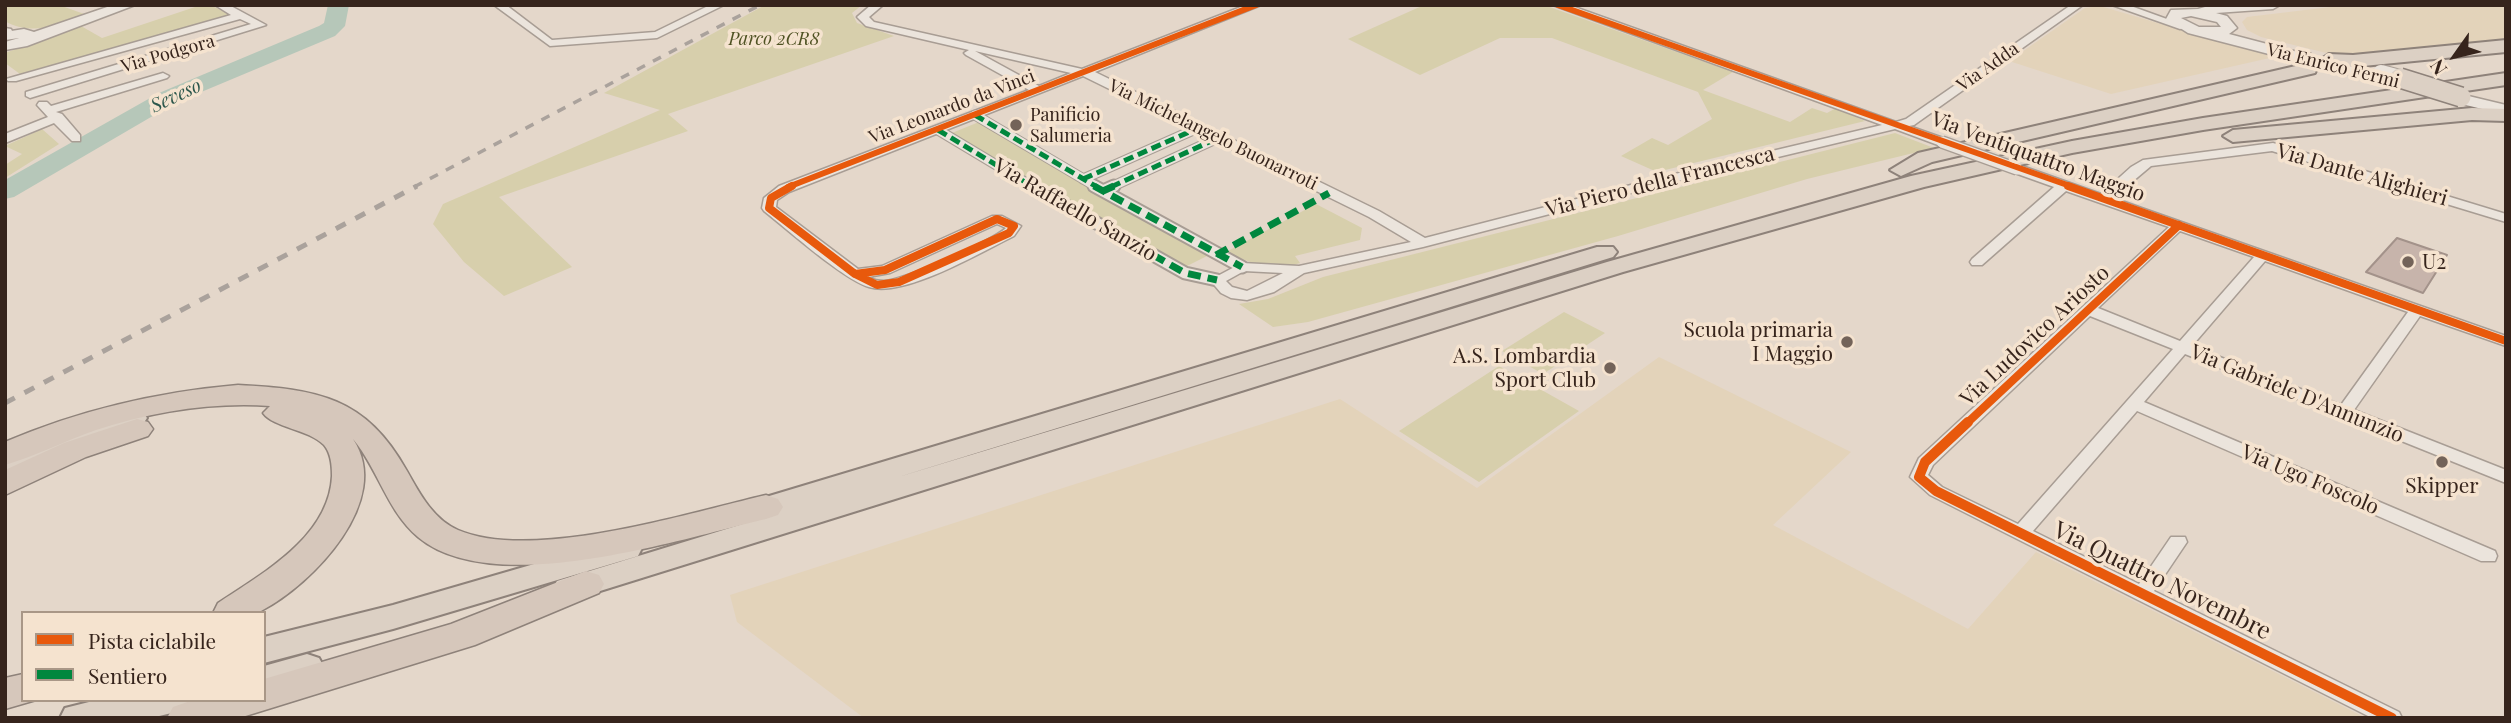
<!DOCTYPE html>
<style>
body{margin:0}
#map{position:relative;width:2511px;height:723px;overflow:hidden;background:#e4d7ca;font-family:"Playfair Display",serif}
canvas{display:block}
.frame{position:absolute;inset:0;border:7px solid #36241c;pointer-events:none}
.legend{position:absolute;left:21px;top:611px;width:245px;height:91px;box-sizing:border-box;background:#f5e3cf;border:2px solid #a99787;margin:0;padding:9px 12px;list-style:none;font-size:21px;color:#36241c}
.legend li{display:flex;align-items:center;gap:14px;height:35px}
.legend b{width:35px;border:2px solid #a99787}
.north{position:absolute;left:2420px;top:21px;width:70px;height:70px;-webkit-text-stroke:5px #f5e3cf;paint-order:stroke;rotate:236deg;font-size:19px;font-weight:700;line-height:28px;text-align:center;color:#36241c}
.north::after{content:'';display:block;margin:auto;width:24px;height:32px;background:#36241c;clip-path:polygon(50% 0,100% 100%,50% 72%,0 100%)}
</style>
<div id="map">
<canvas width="2511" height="723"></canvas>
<div class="frame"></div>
<ul class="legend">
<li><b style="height:9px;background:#e8590c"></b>Pista ciclabile</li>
<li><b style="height:9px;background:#00873e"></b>Sentiero</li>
</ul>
<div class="north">N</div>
</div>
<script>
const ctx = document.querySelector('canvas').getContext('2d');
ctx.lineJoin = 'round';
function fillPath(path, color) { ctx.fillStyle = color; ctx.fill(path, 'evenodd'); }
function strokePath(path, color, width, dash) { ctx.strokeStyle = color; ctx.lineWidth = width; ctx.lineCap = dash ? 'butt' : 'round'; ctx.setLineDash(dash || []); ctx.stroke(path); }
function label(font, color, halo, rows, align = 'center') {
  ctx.font = font + ' "Playfair Display",serif'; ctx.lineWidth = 7; ctx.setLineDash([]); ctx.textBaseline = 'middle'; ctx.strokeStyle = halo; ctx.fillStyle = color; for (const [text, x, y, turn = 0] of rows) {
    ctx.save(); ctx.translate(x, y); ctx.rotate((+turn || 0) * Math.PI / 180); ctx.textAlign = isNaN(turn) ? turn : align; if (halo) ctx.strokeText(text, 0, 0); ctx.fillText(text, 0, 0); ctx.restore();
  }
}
const farmland = new Path2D(`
 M 2347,5 L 2506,5 L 2506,43 L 2343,57 L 2261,37 L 2247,30 L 2242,22 L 2247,17 Z
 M 2100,6 L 2274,57 L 2111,94 L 2009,61 L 2085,8 Z
 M 1659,357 L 1851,452 L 1773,525 L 1968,629 L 2036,552 L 2366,718 L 864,718 L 737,622 L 730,595 L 1340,399 L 1477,488 Z`);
const green = new Path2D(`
 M 5,5 L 59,5 L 87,15 C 61,24 31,37 5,21 Z
 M 201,5 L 210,5 L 231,15 L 20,74 L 5,63 L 5,53 L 81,26 L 102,38 Z
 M 765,5 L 862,5 L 852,13 L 857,23 L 894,36 L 668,114 L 688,131 L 499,197 L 572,267 L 504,296 L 464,262 L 433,224 L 443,204 L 660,110 L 604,93 Z
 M 1424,5 L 1544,5 L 1733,72 L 1703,90 L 1790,122 L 1812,108 L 1827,113 L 1836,108 L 1865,121 L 1657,172 L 1621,156 L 1652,138 L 1668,145 L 1712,119 L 1698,92 L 1552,38 L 1500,38 L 1420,75 L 1348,39 Z
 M 979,122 L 1209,255 L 1183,268 L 952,133 Z
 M 42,129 L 59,144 L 5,178 L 5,165 L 22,154 L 5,146 Z
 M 1895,133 L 1934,148 L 1807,179 L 1618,236 L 1308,322 L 1273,327 L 1239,304 L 1268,299 L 1323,277 Z
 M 1316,204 L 1362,228 L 1360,240 L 1295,256 L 1300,263 C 1273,273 1251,263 1226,252 Z
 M 1564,312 L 1605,333 L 1543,374 L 1502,351 Z
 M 1499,366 L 1579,411 L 1479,482 L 1399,431 Z`);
const river = new Path2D(`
 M 328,5 L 349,5 L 345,26 L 335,36 L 175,103 L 14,197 L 5,199 L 5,180 L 159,93 L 319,26 L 324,23 Z`);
const building = new Path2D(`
 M 2397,238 L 2447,255 L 2423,293 L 2366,272 Z`);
const pedestrianFar1 = new Path2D(`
 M 975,115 L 1097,187
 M 938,130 L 1033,187
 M 1083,179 L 1198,128
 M 1111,187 L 1218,138`);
const pedestrian = new Path2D(`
 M 1031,186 L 1185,273 L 1217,280
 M 1094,186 L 1242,267
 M 1103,191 L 1114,186`);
const minor = new Path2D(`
 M 215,5 L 229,5 L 266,25 L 30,98 L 26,96 L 26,92 L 251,24 L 240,19 L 16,81 L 8,81 L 6,79 L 231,15 Z
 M 494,5 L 506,5 L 552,40 L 655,32 L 710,5 L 724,5 L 657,38 L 550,46 Z
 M 871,5 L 883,5 L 869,17 L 874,22 L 1082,69 L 1246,5 L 1261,5 L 1095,72 L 1379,211 L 1425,238 L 1658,178 L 1882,125 L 1553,5 L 1569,5 L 1896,122 L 1906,119 L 2071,5 L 2083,5 L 1914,125 L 1909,126 L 1946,139 L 1946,145 L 1938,145 L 1895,129 L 1661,185 L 1423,247 L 1304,273 L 1274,292 L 1247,300 L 1231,298 L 1221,293 L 1210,280 L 1242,263 L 1299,266 L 1411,242 L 1369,217 L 1083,76 L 789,192 L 777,200 L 776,207 L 858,269 L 882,266 L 992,216 L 1002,216 L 1021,226 L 1014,236 C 981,252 904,298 869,287 C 844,280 787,229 764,211 L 762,208 L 764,198 L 779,186 L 1029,90 L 966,55 L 964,53 L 969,50 L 866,26 L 857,17 ZM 975,51 L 1071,73 L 1039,86 ZM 997,224 L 1006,228 C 990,242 906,279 884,281 C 878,281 874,280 868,277 L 890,273 ZM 1244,271 L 1283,273 L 1247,291 L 1232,287 L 1226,281 Z
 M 2112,5 L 2128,5 L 2189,27 L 2180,29 Z
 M 5,28 L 11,29 L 12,31 L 5,34 Z
 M 163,73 L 169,76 L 167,78 L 56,112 L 62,114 L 80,135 L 80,141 L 72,141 L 54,123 L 5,143 L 5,134 L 48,117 L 37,105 L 39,102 L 47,102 L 51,106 Z
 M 2273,143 L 2506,214 L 2506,222 L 2272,151 L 2151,166 L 2113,198 L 2506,336 L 2506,346 L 2420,316 L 2354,410 L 2506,470 L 2506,483 L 2185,354 L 2144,402 L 2495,551 L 2497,556 L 2495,561 L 2481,561 L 2137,411 L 2033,531 L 2139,584 L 2171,537 L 2185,537 L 2187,542 L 2154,591 L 2399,712 L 2402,718 L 2372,718 L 1930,495 L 1910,477 L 1919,458 L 2169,227 L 2066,191 L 1982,265 L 1972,265 L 1970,262 L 1972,259 L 2054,187 L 2012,172 L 2012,166 L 2022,166 L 2101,194 L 2131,167 L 2143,160 ZM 2180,231 L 2254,257 L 2180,341 L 2098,308 ZM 2265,261 L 2408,312 L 2341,405 L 2192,346 ZM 2090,316 L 2173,349 L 2018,524 L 1942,487 L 1928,475 L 1933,465 Z`);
const tertiary = new Path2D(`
 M 113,5 L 135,5 L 27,46 L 5,50 L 5,42 L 19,38 L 5,40 L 5,32 L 24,29 L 34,32 Z
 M 2212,5 L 2280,5 L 2273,9 L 2216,13 L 2227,16 L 2237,28 L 2229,34 L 2374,72 L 2377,75 L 2369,80 L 2188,33 L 2166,19 L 2171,10 L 2198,9 ZM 2191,16 L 2217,22 L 2221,27 L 2199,27 L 2181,18 Z
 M 2456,93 L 2506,105 L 2506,115 L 2450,101 L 2448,98 Z`);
const trunk = new Path2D(`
 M 2506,40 L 2506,52 L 2353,67 L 2329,66 L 2320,60 L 2329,54 L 2353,55 Z
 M 2303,52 L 2310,54 L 2319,64 L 2315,73 L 1932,162 L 1901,176 L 1890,170 L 1918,153 L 2300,65 L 2294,58 Z
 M 2506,73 L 2506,85 L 2203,130 L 2072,153 L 1924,187 L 1623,272 L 568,601 L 557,597 L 552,589 L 557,581 L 746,523 L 736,520 L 732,513 L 736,506 L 1597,247 L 1613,247 L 1617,252 L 1613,257 L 895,478 L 1607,262 L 1911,176 L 2072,141 L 2203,118 Z
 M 2472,108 L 2506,109 L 2506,121 L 2472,120 L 2233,142 L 2223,136 L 2233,130 Z
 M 133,409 L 143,412 L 147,418 L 143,424 L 83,444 L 5,480 L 5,458 L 63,432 Z
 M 627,537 L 638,540 L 642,548 L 638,556 L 393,629 L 264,663 L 264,637 L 393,605 Z
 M 307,654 L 319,658 L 324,667 L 319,676 L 264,692 L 264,666 Z
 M 97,700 L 189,700 L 184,710 L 151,718 L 60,718 L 65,708 Z`);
const motorway = new Path2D(`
 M 238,385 C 317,389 366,397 407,471 C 420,494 433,519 458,530 C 533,562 688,513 766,495 L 778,499 L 783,507 L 778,515 L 766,519 C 680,539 493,600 418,537 C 387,511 378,469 353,439 C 394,500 313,584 261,611 C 249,617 226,613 213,613 L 218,603 C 263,573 329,537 332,476 C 332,465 331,453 324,445 C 308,429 274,428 263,413 L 270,406 C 211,402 152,412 96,430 C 65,441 36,456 5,465 L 5,442 C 80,410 157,392 238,385 Z
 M 137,419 L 148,422 L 153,429 L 148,436 L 86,457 L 5,495 L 5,470 L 64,443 Z
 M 586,571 L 599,575 L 604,584 L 599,593 L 475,645 L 239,718 L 167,718 L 173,707 L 193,700 L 264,700 L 264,679 L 451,624 Z
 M 23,674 L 23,700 L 36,700 L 5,709 L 5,678 Z`);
const railFar1 = new Path2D(`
 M 414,187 L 760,5`);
const rail = new Path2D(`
 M 5,403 L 417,186`);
const minorBridge = new Path2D(`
 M 1942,142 L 2017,169`);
const tertiaryBridge = new Path2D(`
 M 2381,73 L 2419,83`);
const trunkBridge = new Path2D(`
 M 2400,78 L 2461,97`);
const quietFar1 = new Path2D(`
 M 975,115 L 1097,187
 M 938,130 L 1033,187
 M 1083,179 L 1198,128
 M 1111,187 L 1218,138`);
const quiet = new Path2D(`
 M 1031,186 L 1185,273 L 1217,280
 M 1094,186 L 1242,267
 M 1103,191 L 1114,186
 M 1216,255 L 1329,193`);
const cyclewayFar2 = new Path2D(`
 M 1558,5 L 2073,187
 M 788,187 L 1256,5`);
const cyclewayFar1 = new Path2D(`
 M 792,186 L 771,198 L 769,208 L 855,274
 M 2068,186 L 2506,341
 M 997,219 L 1014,226 L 1009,233 L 899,282 L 877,285 L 855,274 L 885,270 Z
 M 1966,424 L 2179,225`);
const cycleway = new Path2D(`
 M 1968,422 L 1925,462 L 1919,477 L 1936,491 L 2392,718`);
const markers = [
 [1016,125,7,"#736359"],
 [2408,262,7,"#736359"],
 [1847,342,7,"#736359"],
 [1610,368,7,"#736359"],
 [2442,462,7,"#736359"]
];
const farParknames = [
 ["Parco 2CR8",774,39]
];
const farStreetnames = [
 ["Via Podgora",168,54,-16],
 ["Via Enrico Fermi",2333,66,14],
 ["Via Adda",1988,67,-35],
 ["Via Leonardo da Vinci",952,107,-21],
 ["Via Michelangelo Buonarroti",1213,135,26]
];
const farPoinames = [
 ["Panificio",1030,115],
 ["Salumeria",1030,136]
];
const farWaternames = [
 ["Seveso",176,96,-25]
];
const streetNames = [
 ["Via Ventiquattro Maggio",2038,157,20],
 ["Via Dante Alighieri",2362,175,16],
 ["Via Piero della Francesca",1660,182,-14],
 ["Via Raffaello Sanzio",1075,210,30],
 ["Via Ludovico Ariosto",2035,336,-43],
 ["Via Gabriele D'Annunzio",2297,394,22],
 ["Via Ugo Foscolo",2310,480,23]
];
const poiNames = [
 ["U2",2422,262,"left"],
 ["Scuola primaria",1833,330],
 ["I Maggio",1833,354],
 ["A.S. Lombardia",1596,356],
 ["Sport Club",1596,380],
 ["Skipper",2442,486,"center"]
];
const nearStreetnames = [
 ["Via Quattro Novembre",2162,581,26]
];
fillPath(farmland, '#e3d3ba');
fillPath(green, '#d7cfac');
fillPath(river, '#b6c7b9');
fillPath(building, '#c7b4ab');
strokePath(building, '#a3928a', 2);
strokePath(pedestrianFar1, '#a89d94', 11);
strokePath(pedestrian, '#a89d94', 15);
strokePath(minor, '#a89d94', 3);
strokePath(tertiary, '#a89d94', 3);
strokePath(trunk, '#8e827a', 4);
strokePath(motorway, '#8e827a', 3);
strokePath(pedestrianFar1, '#ebe4dc', 9);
strokePath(pedestrian, '#ebe4dc', 11);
fillPath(minor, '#ebe4dc');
fillPath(tertiary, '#ebe4dc');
fillPath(trunk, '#dcd0c4');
fillPath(motorway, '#d6c7bb');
strokePath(railFar1, '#aaa29c', 3.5, [9, 9]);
strokePath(rail, '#aaa29c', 5, [11, 11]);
strokePath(minorBridge, '#a89d94', 14, []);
strokePath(tertiaryBridge, '#a89d94', 18, []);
strokePath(trunkBridge, '#8e827a', 22, []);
strokePath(minorBridge, '#ebe4dc', 11);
strokePath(tertiaryBridge, '#ebe4dc', 16);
strokePath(trunkBridge, '#dcd0c4', 19);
strokePath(quietFar1, '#00873e', 5, [10, 5]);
strokePath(quiet, '#00873e', 7, [13, 7]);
strokePath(cyclewayFar2, '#e8590c', 6);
strokePath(cyclewayFar1, '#e8590c', 8);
strokePath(cycleway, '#e8590c', 10);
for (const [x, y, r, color] of markers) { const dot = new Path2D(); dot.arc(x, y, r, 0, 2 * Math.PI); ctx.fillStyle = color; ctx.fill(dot); strokePath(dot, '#f5e3cf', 2.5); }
label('italic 18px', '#4f5223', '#f5e3cf', farParknames);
label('18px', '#36241c', '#f5e3cf', farStreetnames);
label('18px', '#36241c', '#f5e3cf', farPoinames, 'left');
label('italic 19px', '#2b564b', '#f5e3cf', farWaternames);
label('21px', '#36241c', '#f5e3cf', streetNames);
label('21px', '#36241c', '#f5e3cf', poiNames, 'right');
label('24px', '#36241c', '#f5e3cf', nearStreetnames);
</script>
